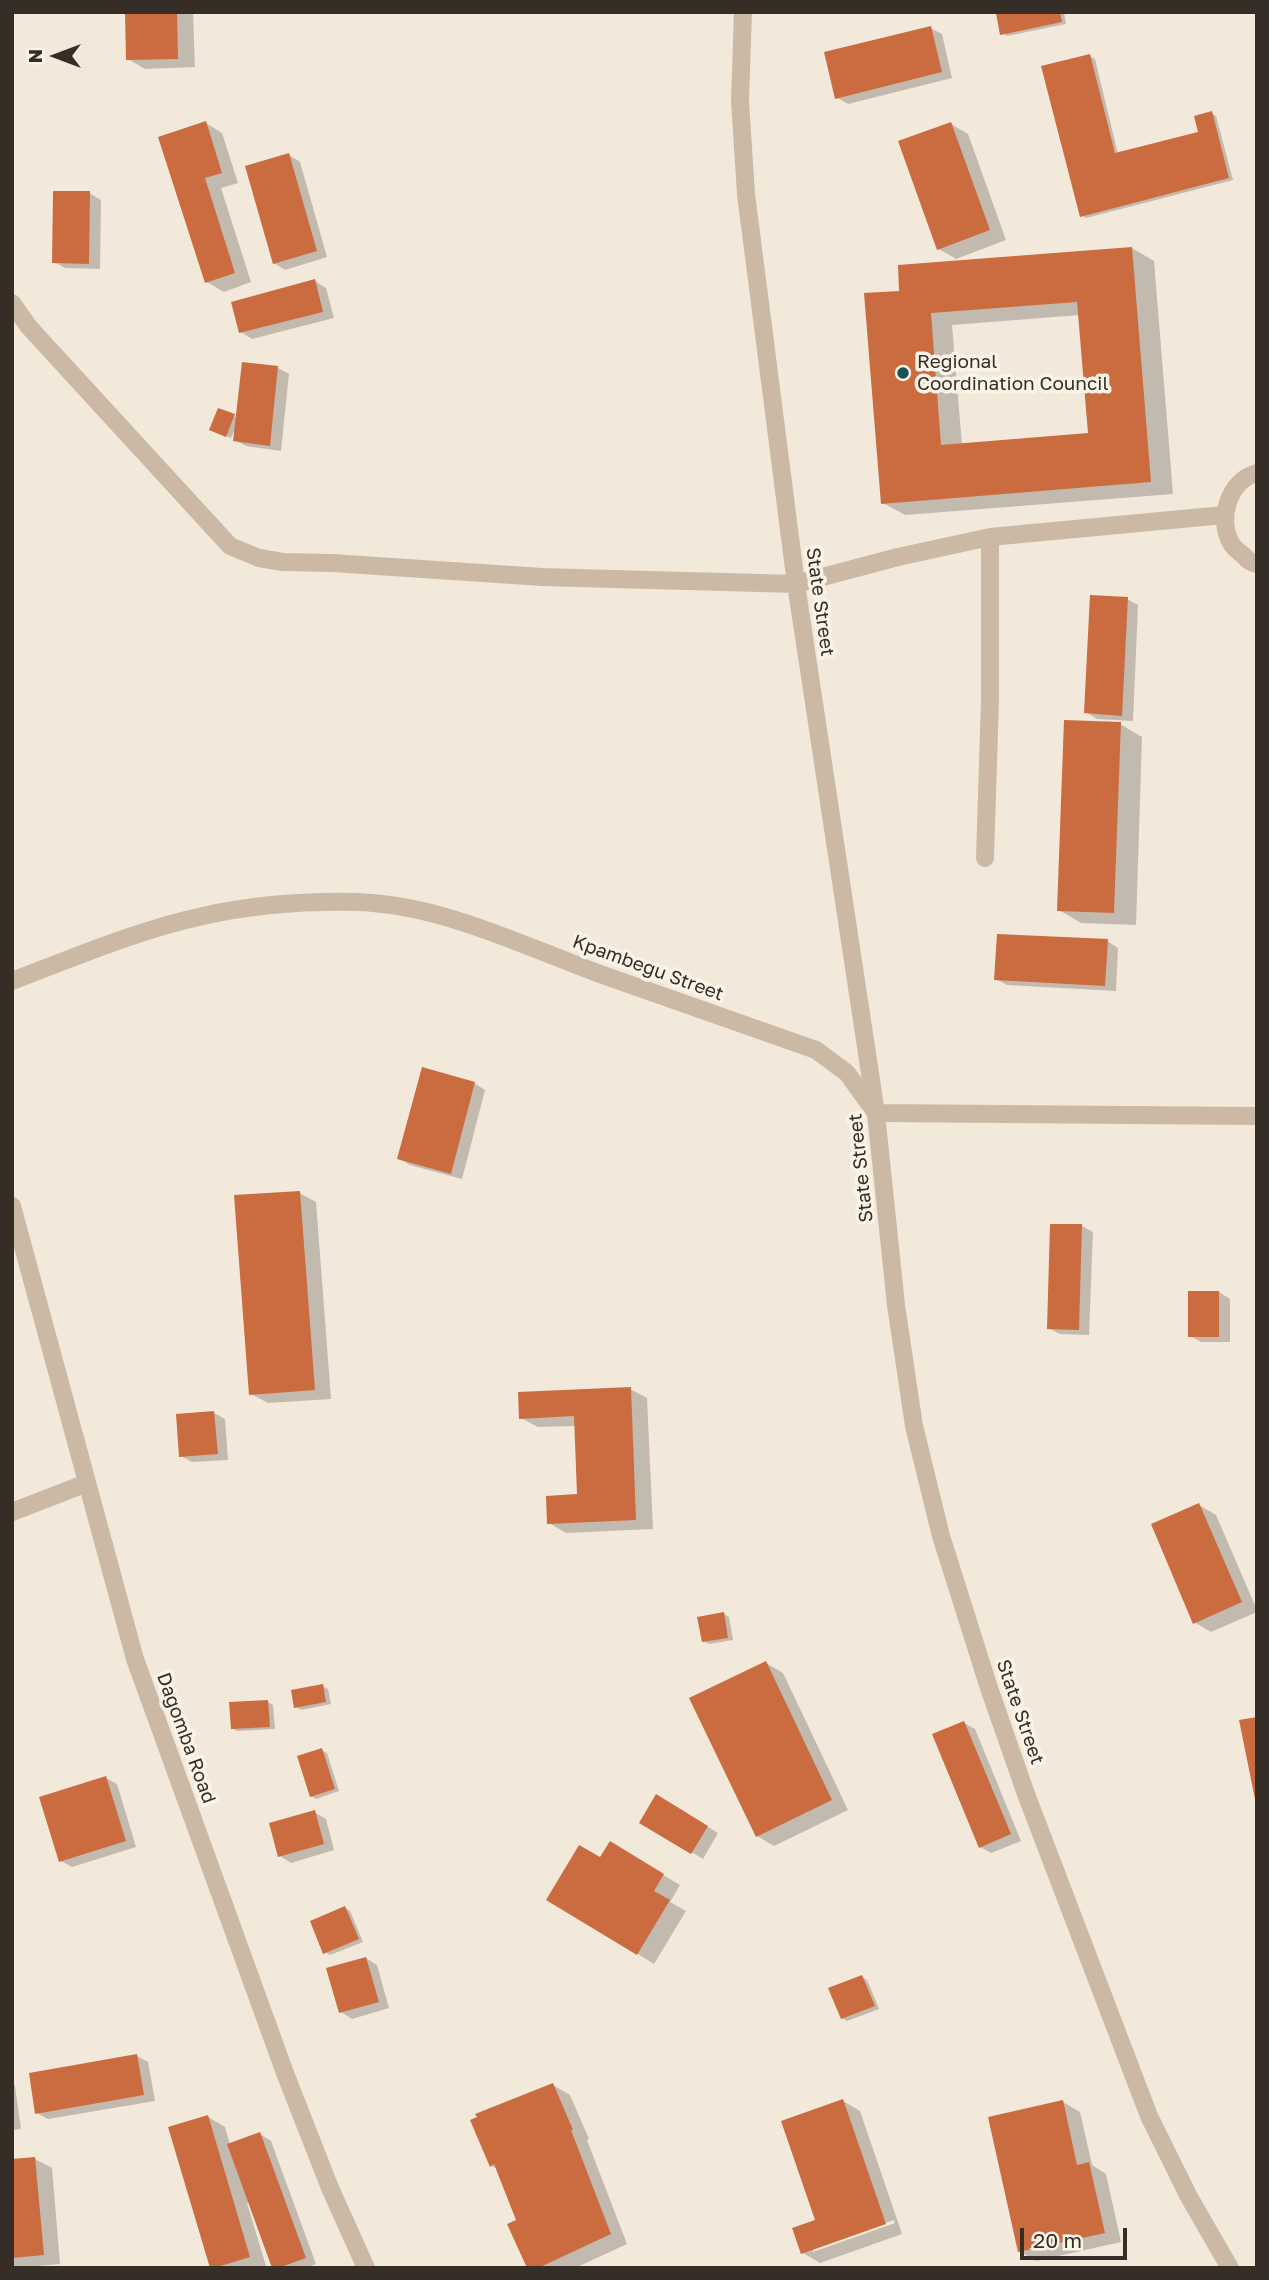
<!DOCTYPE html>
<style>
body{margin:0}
#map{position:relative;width:1269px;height:2280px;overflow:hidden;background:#f3e9da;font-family:"Golos Text",sans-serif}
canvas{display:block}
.frame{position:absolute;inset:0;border:14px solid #372d27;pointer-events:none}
.north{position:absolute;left:21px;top:21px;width:70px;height:70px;-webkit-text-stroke:5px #faf3e7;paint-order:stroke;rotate:270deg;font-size:19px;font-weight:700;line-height:28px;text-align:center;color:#372d27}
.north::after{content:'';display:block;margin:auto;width:24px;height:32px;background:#372d27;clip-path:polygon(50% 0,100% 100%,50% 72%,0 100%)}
.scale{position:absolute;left:1020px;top:2228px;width:107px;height:32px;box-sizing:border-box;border:4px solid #372d27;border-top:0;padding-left:9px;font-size:21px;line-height:24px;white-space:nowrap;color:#372d27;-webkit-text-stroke:5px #faf3e7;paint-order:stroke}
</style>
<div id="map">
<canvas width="1269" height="2280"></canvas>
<div class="frame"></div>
<div class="north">N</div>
<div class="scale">20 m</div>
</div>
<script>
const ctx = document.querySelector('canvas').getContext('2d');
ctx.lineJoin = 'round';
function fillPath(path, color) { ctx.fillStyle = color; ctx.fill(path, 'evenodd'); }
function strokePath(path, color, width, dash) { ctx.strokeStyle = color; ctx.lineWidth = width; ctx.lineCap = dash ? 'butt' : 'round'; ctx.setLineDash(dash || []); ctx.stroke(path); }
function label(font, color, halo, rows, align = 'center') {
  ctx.font = font + ' "Golos Text",sans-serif'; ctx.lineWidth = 7; ctx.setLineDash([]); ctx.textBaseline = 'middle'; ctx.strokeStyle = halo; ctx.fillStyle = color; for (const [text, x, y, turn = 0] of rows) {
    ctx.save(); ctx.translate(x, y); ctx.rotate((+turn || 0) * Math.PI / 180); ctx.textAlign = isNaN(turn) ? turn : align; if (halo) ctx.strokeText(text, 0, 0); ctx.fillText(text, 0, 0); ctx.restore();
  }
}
const shadow = new Path2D(`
 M 127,12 L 193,12 L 195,67 L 145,69 L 128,59 Z
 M 1010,12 L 1064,12 L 1066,24 L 1007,36 L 1002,33 Z
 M 930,28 L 942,34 L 952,78 L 848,104 L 836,97 Z
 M 1089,56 L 1095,59 L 1118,154 L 1200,133 L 1211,113 L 1216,116 L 1233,180 L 1086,218 L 1081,215 Z
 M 206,123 L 222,133 L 238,183 L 221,188 L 251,282 L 224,292 L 207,282 L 160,138 Z
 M 951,124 L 968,134 L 1006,240 L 956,259 L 939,249 Z
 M 289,155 L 300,162 L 327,257 L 285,270 L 274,263 Z
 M 89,193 L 101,200 L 100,269 L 65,268 L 54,262 Z
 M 1132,248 L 1154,261 L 1173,494 L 905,515 L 883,503 L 901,292 ZM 1080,315 L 1090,435 L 962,445 L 952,325 Z
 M 315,281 L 326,288 L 334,318 L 252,339 L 241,332 Z
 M 243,364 L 278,368 L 289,374 L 281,451 L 246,446 L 235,440 L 235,429 L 231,438 L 216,432 L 234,416 L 237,418 Z
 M 1127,599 L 1138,605 L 1133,721 L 1097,719 L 1086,712 Z
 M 1120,724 L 1142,737 L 1136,925 L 1081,923 L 1059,910 Z
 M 1107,941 L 1118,948 L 1116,991 L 1007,985 L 996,979 Z
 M 474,1083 L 485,1090 L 462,1179 L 410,1165 L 399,1158 Z
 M 299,1193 L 316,1202 L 331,1399 L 268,1403 L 251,1394 Z
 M 1082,1226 L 1093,1232 L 1089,1335 L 1060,1334 L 1048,1328 Z
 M 1219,1292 L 1230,1299 L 1230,1342 L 1201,1342 L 1190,1336 Z
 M 630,1389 L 647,1398 L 653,1529 L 566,1533 L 549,1523 L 579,1496 L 576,1426 L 538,1427 L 521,1418 Z
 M 214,1413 L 225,1419 L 228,1460 L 192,1462 L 181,1456 Z
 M 1199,1505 L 1216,1515 L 1257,1610 L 1257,1612 L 1211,1632 L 1194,1622 Z
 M 724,1614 L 729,1617 L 733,1640 L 709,1644 L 703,1641 Z
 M 766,1663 L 783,1673 L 848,1810 L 774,1846 L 757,1836 Z
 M 322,1686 L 328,1689 L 331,1704 L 301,1710 L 296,1707 Z
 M 268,1702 L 273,1705 L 275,1729 L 237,1731 L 232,1728 Z
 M 964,1723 L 975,1729 L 1021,1841 L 991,1853 L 980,1847 Z
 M 321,1750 L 327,1753 L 339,1791 L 316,1799 L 311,1796 Z
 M 106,1778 L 117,1784 L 136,1847 L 72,1867 L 61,1861 Z
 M 657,1796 L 718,1833 L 703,1859 L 642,1822 Z
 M 314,1812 L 326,1819 L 334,1850 L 291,1863 L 280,1856 Z
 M 610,1843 L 680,1885 L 670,1902 L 686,1911 L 654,1964 L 638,1954 L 600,1859 Z
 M 345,1908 L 350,1911 L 363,1942 L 330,1955 L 325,1952 Z
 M 366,1958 L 377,1965 L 389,2008 L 352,2019 L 341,2012 Z
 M 862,1977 L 867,1980 L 879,2009 L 847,2021 L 842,2018 Z
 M 137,2056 L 148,2062 L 155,2101 L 48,2119 L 37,2113 Z
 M 12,2084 L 15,2086 L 21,2129 L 12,2130 Z
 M 553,2085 L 570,2095 L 589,2139 L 587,2140 L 627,2244 L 575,2268 L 529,2268 L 518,2220 L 498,2169 L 492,2166 L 479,2118 Z
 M 843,2101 L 860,2111 L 902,2234 L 820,2263 L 803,2253 L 818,2221 ZM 894,2220 L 895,2223 L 813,2252 L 813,2248 Z
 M 1063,2102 L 1080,2112 L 1092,2165 L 1106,2174 L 1121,2242 L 1036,2261 L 1019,2251 Z
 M 208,2117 L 225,2127 L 230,2145 L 260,2134 L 271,2141 L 316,2264 L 306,2268 L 274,2268 L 250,2202 L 247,2203 L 266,2266 L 212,2268 Z
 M 35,2159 L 52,2168 L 60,2264 L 12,2268 L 12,2161 Z`);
const building = new Path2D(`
 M 125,12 L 177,12 L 178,59 L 126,60 Z
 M 1002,12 L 1060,12 L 1062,22 L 1000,35 L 996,13 Z
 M 931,26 L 942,72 L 835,99 L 824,52 Z
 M 1090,54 L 1115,153 L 1198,132 L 1194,116 L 1212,111 L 1229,178 L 1080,217 L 1041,66 Z
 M 206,121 L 222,173 L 205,178 L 235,273 L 205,283 L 158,137 Z
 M 951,122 L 990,230 L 937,250 L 898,141 Z
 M 289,153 L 317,251 L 273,264 L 245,166 Z
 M 53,191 L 90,191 L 89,264 L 52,263 Z
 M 1132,247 L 1151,482 L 881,504 L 864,293 L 899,291 L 898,265 ZM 1077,302 L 1088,433 L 941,445 L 931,313 Z
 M 315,279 L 323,312 L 239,333 L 231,302 Z
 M 242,362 L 278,366 L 270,446 L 233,441 Z
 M 218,408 L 235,414 L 226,437 L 209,430 Z
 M 1090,595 L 1128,597 L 1122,716 L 1084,713 Z
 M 1064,720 L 1121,722 L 1114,913 L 1057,911 Z
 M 997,934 L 1108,939 L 1105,986 L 994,980 Z
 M 422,1067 L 475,1082 L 451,1174 L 397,1159 Z
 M 300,1191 L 315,1390 L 249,1395 L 234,1195 Z
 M 1050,1224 L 1082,1224 L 1079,1330 L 1047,1329 Z
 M 1188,1291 L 1219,1291 L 1219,1337 L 1188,1337 Z
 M 631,1387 L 636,1520 L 547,1524 L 546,1496 L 577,1494 L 574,1416 L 519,1419 L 518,1392 Z
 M 214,1411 L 218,1454 L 179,1457 L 176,1414 Z
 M 1199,1503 L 1242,1602 L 1193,1624 L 1151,1524 Z
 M 724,1612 L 728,1638 L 702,1642 L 697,1617 Z
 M 766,1661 L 832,1800 L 756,1837 L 689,1698 Z
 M 323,1684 L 326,1702 L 294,1708 L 291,1690 Z
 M 268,1700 L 270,1727 L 231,1729 L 229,1702 Z
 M 1257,1717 L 1257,1804 L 1256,1804 L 1239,1720 Z
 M 964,1721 L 1011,1834 L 979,1848 L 932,1734 Z
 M 322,1748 L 335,1789 L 310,1797 L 297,1756 Z
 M 106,1776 L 126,1841 L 59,1862 L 39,1797 Z
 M 656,1794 L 708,1826 L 691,1854 L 639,1823 Z
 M 315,1810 L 324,1844 L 278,1857 L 269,1823 Z
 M 610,1841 L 664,1874 L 654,1891 L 670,1900 L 637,1955 L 546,1900 L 579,1845 L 600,1857 Z
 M 345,1906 L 359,1939 L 323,1954 L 310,1921 Z
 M 366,1957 L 379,2002 L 339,2013 L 326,1968 Z
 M 862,1975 L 875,2006 L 841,2019 L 828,1988 Z
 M 137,2054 L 144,2095 L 35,2114 L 29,2073 Z
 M 553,2083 L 573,2130 L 571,2130 L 611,2234 L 538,2268 L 527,2268 L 507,2224 L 516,2220 L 494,2164 L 490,2167 L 470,2120 L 477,2117 L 475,2114 Z
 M 843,2099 L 886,2224 L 801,2254 L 792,2228 L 815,2220 L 781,2121 Z
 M 1063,2100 L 1077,2165 L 1089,2162 L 1105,2233 L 1018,2252 L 988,2117 Z
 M 208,2115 L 250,2257 L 214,2268 L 210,2268 L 168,2127 Z
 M 260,2132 L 306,2258 L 278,2268 L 272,2268 L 227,2144 Z
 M 35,2157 L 44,2255 L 12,2258 L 12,2159 Z`);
const service = new Path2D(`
 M 1257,473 C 1229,480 1217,519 1231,543 C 1233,547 1239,552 1243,555 C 1248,560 1250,563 1257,564
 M 796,584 L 898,557 L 990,537 L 1224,515
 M 985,858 L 990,700 L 990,537`);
const minor = new Path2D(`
 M 743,12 L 740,101 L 746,194 L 796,584 L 876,1113 L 1257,1116
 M 12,303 L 29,327 L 230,546 L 259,558 L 283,562 L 332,563 L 542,577 L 796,584
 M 12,1512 L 87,1483`);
const tertiary = new Path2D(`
 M 12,981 C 75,957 138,930 203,916 C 252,905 307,901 357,902 C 443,905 521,945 600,974 C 672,1000 744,1025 816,1050 L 847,1073 L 876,1113 L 896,1305 L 914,1426 L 941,1536 L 989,1688 L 1026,1794 L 1149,2116 L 1189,2197 L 1230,2268
 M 12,1206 L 135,1659 L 285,2073 L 330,2188 L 366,2268`);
const markers = [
 [903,373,7,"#1b525a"]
];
const poiNames = [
 ["Regional",917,362],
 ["Coordination Council",917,384]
];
const streetNames = [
 ["State Street",820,602,82],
 ["Kpambegu Street",648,968,20],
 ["State Street",861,1168,-96],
 ["State Street",1020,1712,71],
 ["Dagomba Road",186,1738,70]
];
fillPath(shadow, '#0003');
fillPath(building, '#cb6b40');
strokePath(service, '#cbb9a6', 18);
strokePath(minor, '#cbb9a6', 18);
strokePath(tertiary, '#cbb9a6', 18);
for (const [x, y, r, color] of markers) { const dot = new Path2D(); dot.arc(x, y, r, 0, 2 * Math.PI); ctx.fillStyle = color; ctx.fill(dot); strokePath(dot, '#faf3e7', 2.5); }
label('19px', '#372d27', '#faf3e7', poiNames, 'left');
label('19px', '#372d27', '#faf3e7', streetNames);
</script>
